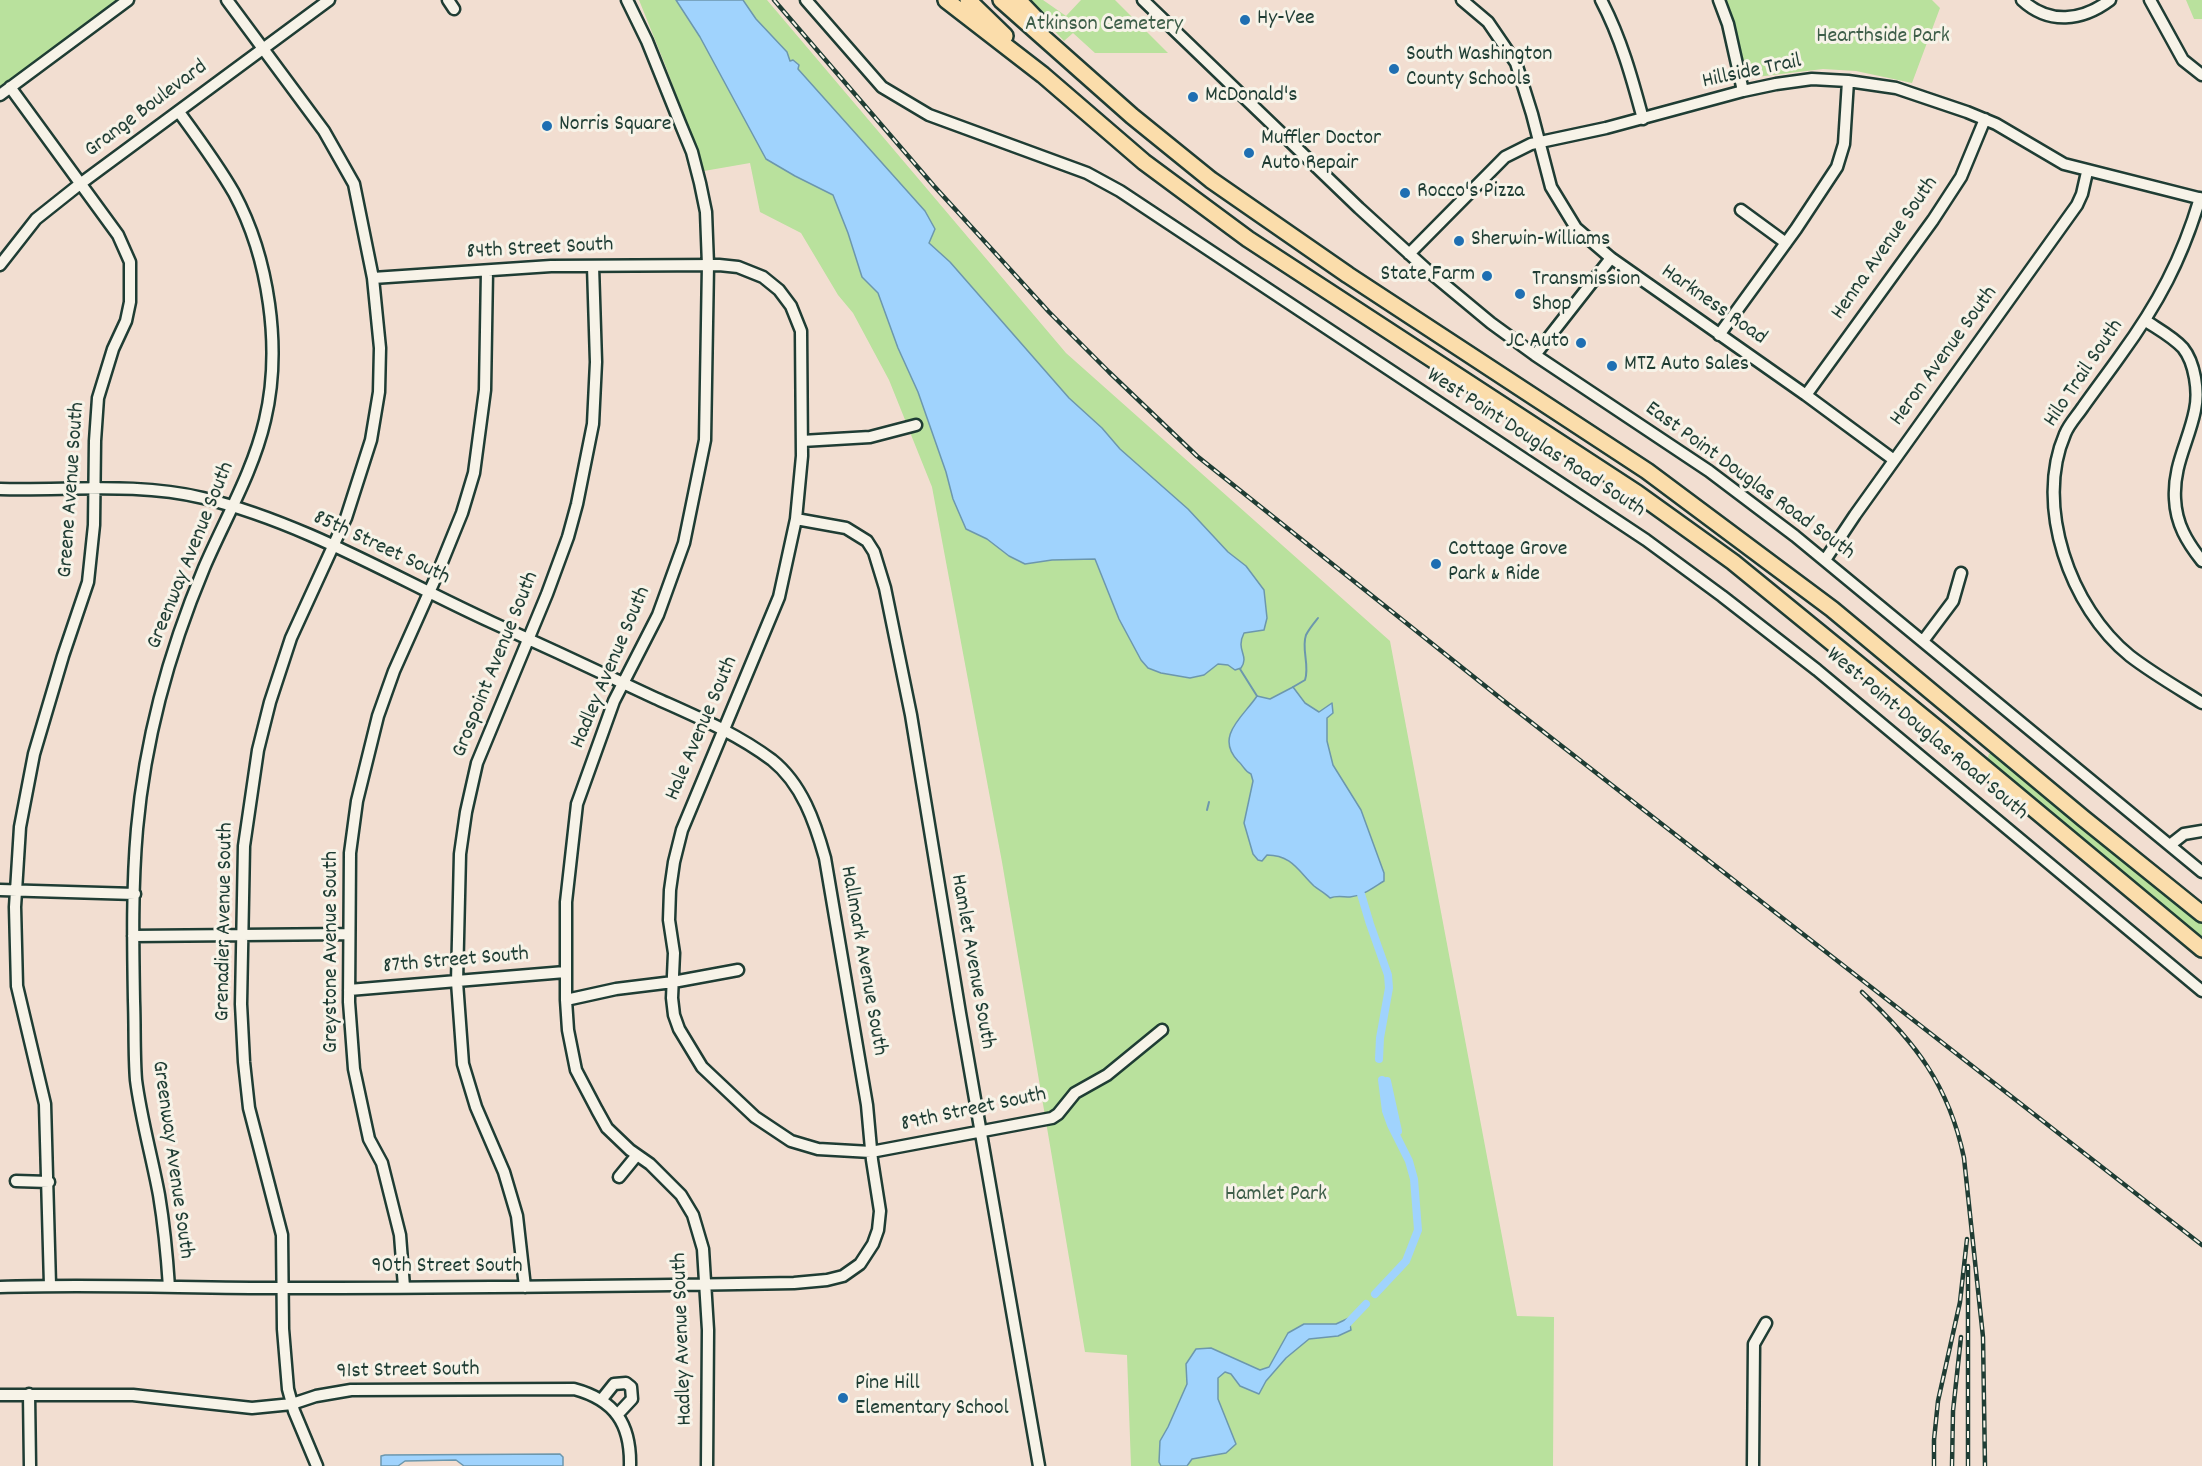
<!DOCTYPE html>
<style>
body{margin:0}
canvas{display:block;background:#f2ded1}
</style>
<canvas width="2202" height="1466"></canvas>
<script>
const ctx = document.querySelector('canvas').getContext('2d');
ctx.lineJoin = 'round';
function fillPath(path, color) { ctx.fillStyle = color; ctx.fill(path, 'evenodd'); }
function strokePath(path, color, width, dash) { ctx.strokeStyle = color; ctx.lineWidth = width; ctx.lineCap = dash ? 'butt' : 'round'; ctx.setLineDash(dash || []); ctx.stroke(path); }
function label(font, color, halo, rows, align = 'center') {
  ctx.font = font + ' Dekko,sans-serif'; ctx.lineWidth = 6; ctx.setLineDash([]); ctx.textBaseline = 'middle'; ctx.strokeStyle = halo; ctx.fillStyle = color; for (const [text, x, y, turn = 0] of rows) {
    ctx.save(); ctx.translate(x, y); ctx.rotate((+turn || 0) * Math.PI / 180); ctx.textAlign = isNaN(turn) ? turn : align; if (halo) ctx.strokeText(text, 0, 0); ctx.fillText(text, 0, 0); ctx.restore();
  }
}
const green = new Path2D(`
 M 0,0 L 128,0 L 0,93 Z
 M 639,0 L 767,0 L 1066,353 L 1390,641 L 1517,1316 L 1554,1317 L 1553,1466 L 1131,1466 L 1127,1355 L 1085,1352 L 1002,862 L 932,487 L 889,380 L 853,313 L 838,295 L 801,233 L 760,212 L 750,163 L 704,171 L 666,67 Z
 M 1025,0 L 1043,0 L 1066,16 L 1081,0 L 1115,0 L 1168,53 L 1095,53 L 1073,33 L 1064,41 Z
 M 1726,0 L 1932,0 L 1940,8 L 1912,83 L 1856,71 L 1823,69 L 1748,78 L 1736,31 Z
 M 2186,0 L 2202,0 L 2202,19 L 2194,19 Z
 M 1993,753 L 2005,757 L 2202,922 L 2202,938 L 1991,763 L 1988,757 L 1989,754 Z`);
const water = new Path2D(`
 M 676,0 L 743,0 L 756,19 L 787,52 L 790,61 L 793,60 L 799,65 L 798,69 L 925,211 L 935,229 L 929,243 L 950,262 L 1069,398 L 1102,428 L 1120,449 L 1188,509 L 1228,552 L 1246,566 L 1264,590 L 1267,618 L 1264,630 L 1244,633 C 1235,651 1250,655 1241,668 L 1235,670 L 1228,665 L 1218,664 L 1204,675 L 1190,678 L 1161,673 L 1148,668 L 1141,660 L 1119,619 L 1095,559 L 1052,560 L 1025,564 L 1009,556 L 987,539 L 966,529 L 953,499 L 946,472 L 918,392 L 898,348 L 878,293 L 862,277 L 848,233 L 833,195 L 795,176 L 766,159 L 700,37 Z
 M 1293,687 L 1305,703 L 1319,712 L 1332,703 L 1333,713 L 1327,718 L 1327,741 L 1333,765 L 1361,810 L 1384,873 L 1384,881 C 1374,887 1363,896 1350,897 C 1343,897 1337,895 1330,898 C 1325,893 1319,890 1314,886 C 1299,872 1292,855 1267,855 L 1262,861 L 1258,860 L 1253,854 L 1244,823 L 1253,781 L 1251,774 C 1244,771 1244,766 1238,761 C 1214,736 1244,716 1257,696 L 1270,699 Z
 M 1349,1318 L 1351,1330 L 1338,1336 L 1309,1339 L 1286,1358 L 1266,1381 L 1259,1394 L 1240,1386 L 1231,1374 L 1225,1372 L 1218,1378 L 1218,1399 L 1236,1444 L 1226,1453 L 1192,1459 L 1187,1466 L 1161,1466 L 1159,1462 L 1160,1441 L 1168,1427 L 1187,1384 L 1186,1364 L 1196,1349 L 1211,1348 L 1260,1370 L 1269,1367 L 1288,1333 L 1304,1324 L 1336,1324 Z
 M 560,1454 L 563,1457 L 563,1466 L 464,1466 L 456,1460 L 405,1461 L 398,1466 L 381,1466 L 381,1456 L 385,1455 Z`);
const stream = new Path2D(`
 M 1240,669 L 1257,696
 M 1293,687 L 1305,680 C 1310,665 1301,649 1306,635 C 1309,629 1314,623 1318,618
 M 1207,810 L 1209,802`);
const canal = new Path2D(`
 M 1361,894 L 1370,924 L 1388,975 L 1389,988 L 1380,1038 L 1379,1059
 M 1387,1081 L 1398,1131
 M 1375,1294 L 1406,1261 L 1418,1230 L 1414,1179 L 1409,1161 L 1391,1125 L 1386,1111 L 1382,1080
 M 1345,1326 L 1366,1304`);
const minor = new Path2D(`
 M 227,0 L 324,131 L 354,184 L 373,278 L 380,348 L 379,392 L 371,440 L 346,518 L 291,638 L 270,702 L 258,750 L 244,846 L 241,1004 L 244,1062 L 249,1108 L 282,1235 L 283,1329 L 288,1389 L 294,1411 L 317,1466
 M 448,0 L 454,9
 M 627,0 L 647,41 L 680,123 L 692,152 L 700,183 L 706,212 L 708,265 L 705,440 L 684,543 L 658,615 L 614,701 L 577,804 L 566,902 L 566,1000 L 568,1030 L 576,1070 L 597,1110 L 607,1128 L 630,1150 L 650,1164 L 681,1195 L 693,1215 L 703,1249 L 708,1330 L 707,1466
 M 806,0 L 882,87 L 929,115 L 1087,173 L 1120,191 L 1646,540 L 1722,596 L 1817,670 L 2202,991
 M 1143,0 L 1359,208 L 1426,269 L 1491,323 L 1535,355 L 1709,471 L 1795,536 L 2202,872
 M 1462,0 L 1488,22 L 1516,63 L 1532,114 L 1551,187 L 1576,228 L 1611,258 L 1806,395 L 1894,460
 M 1601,0 C 1621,38 1632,78 1643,119
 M 1719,0 L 1728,24 L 1743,91
 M 2022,0 C 2049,25 2082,21 2110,0
 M 2150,0 L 2183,60 L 2202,75
 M 10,87 L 118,235 L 130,262 L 130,302 L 126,321 L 113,349 L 98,398 L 95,441 L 94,525 L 88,582 L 63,656 L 34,754 L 20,827 L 15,907 L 17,986 L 45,1104 L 50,1285
 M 0,95 L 128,0
 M 2200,198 C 2182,259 2158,304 2120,356 C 2108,373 2095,390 2083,407 C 2077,416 2069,424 2065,434 C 2034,505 2070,608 2130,656 C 2152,673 2178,688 2202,703
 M 1741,210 L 1786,243
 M 1409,254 L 1505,157 L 1531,144 L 1606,128 L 1743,91 L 1776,84 L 1812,79 L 1848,81 L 1896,88 L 1967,112 L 1996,124 L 2064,164 L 2202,199
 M 0,265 L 36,219 L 80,184 L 329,0
 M 373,278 L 551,266 L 719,265 L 738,267 L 763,277 L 779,290 L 791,306 L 801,331 L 802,456 L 796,519 L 779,597 L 682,830 L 674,862 L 670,890 L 669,920 L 674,953 L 672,998 L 674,1015 L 679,1029 L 702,1067 L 755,1117 L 791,1141 L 818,1149 L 871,1152 L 1052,1118 L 1058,1114 L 1075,1093 L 1107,1075 L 1162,1030
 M 2146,321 C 2158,329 2173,337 2183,348 C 2195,363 2199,392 2195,410 C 2189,441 2173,465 2175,499 C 2176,524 2187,542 2202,561
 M 1719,335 L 1796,229 L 1837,167 L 1844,144 L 1848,81
 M 1535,355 L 1611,258
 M 1806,395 L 1933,220 L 1961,177 L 1985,119
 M 802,441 L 870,437 L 916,425
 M 0,489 C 68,491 136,482 203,498 C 305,523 397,579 491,622 C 546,647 600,672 655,698 C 695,716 736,733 772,760 C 802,784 815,822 825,858 L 867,1105 L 872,1160 L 880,1211 L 878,1230 L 873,1244 L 860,1264 L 843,1276 L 827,1280 L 794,1283 C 623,1286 452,1288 281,1288 C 188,1288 94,1284 0,1287
 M 796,519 L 846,528 L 867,541 L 874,552 L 885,588 L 911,715 L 960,1013 L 1039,1466
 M 1825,560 L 1855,515 L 2077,205 L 2082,194 L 2087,172
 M 1923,641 L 1953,601 L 1961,573
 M 2170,845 L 2184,834 L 2202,831
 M 0,890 L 135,894
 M 133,936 L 349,934
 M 349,990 L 565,972
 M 566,1000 L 616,989 L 673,982 L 738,970
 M 619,1177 L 637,1155
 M 16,1181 L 49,1182
 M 169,1287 C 167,1256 164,1225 159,1195 C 152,1157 141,1119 136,1080 C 134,1054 135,1027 134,1001 C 133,943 132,886 137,829 C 145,740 170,649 204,568 C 225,519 253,472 265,420 C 282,348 269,258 234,193 C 218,165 198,138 179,112
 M 404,1287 L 400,1235 L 382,1163 L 369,1139 L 354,1069 L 349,1002 L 350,853 L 357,801 L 378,716 L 394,671 L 436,577 L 462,513 L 474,473 L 485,390 L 487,271
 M 525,1287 L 517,1216 L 504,1172 L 476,1107 L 463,1064 L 457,982 L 460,854 L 466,812 L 477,763 L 547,594 L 568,537 L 577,504 L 593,424 L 596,362 L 593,266
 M 29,1394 L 30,1466
 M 0,1395 L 133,1395 L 252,1408 L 292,1404 L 316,1396 L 351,1390 L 574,1389 C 615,1400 631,1424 630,1466
 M 602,1399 L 614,1384 L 626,1383 L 631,1387 L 632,1399 L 618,1414
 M 1753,1466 L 1754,1344 L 1766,1323`);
const highway = new Path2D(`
 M 946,0 L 1043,75 L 1144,162 L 1248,239 L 1637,493 L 1733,562 L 1939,730 L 2202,949
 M 968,0 L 1005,36
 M 1001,0 L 1132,116 L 1211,180 L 1348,275 L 1647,471 L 1832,609 L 2083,818 L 2202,914
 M 1018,0 L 1041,24`);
const rail = new Path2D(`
 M 774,0 L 934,186 L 1049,312 L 1109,372 L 1197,456 L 1504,701 L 2202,1245
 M 1862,992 C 1915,1042 1949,1085 1964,1158 L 1983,1337 L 1985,1466
 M 1934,1466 L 1934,1440 L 1938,1401 L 1960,1302 L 1967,1239
 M 1952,1466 L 1953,1411 L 1961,1337
 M 1968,1466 L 1968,1266`);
const markers = [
 [1245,20,6,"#1f6fb2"],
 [1394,69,6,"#1f6fb2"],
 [1193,97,6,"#1f6fb2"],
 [547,126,6,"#1f6fb2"],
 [1249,153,6,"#1f6fb2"],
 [1405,193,6,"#1f6fb2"],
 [1459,241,6,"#1f6fb2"],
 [1487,276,6,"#1f6fb2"],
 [1520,294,6,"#1f6fb2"],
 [1581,343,6,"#1f6fb2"],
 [1612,366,6,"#1f6fb2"],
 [1436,564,6,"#1f6fb2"],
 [843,1398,6,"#1f6fb2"]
];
const poiNames = [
 ["Hy-Vee",1257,20],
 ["South Washington",1406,56],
 ["County Schools",1406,81],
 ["McDonald's",1205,97],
 ["Norris Square",559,126],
 ["Muffler Doctor",1261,140],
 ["Auto Repair",1261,165],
 ["Rocco's Pizza",1417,193],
 ["Sherwin-Williams",1471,241],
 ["State Farm",1475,276,"right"],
 ["Transmission",1532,281],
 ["Shop",1532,306],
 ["JC Auto",1569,343,"right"],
 ["MTZ Auto Sales",1624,366],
 ["Cottage Grove",1448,551],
 ["Park & Ride",1448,576],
 ["Pine Hill",855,1385],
 ["Elementary School",855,1410]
];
const parkNames = [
 ["Atkinson Cemetery",1104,26],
 ["Hearthside Park",1883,38],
 ["Hamlet Park",1276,1196]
];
const streetNames = [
 ["Hillside Trail",1752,73,-12],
 ["Grange Boulevard",147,110,-37],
 ["Henna Avenue South",1886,249,-55],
 ["84th Street South",540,250,-3],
 ["Harkness Road",1713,306,35],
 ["Heron Avenue South",1945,357,-54],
 ["Hilo Trail South",2085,374,-56],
 ["West Point Douglas Road South",1535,444,33],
 ["East Point Douglas Road South",1749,482,36],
 ["Greene Avenue South",73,490,-86],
 ["85th Street South",381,549,25],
 ["Greenway Avenue South",192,556,-68],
 ["Grospoint Avenue South",497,665,-68],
 ["Hadley Avenue South",612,668,-67],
 ["Hale Avenue South",703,729,-67],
 ["West Point Douglas Road South",1926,735,40],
 ["Grenadier Avenue South",226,922,-89],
 ["Greystone Avenue South",333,952,-90],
 ["Hallmark Avenue South",862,961,80],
 ["87th Street South",456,962,-5],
 ["Hamlet Avenue South",971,962,80],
 ["89th Street South",974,1111,-12],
 ["Greenway Avenue South",171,1160,82],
 ["90th Street South",447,1268],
 ["Hadley Avenue South",684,1339,-92],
 ["91st Street South",408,1372,-1]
];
fillPath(green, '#b9e19d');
fillPath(water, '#a0d3fd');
strokePath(water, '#6c97ad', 1.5);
strokePath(stream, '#6c97ad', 2);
strokePath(canal, '#a0d3fd', 8);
strokePath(minor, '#1f3d34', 15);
strokePath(highway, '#1f3d34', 20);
strokePath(minor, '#f7f3e8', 10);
strokePath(highway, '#fbddab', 15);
strokePath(rail, '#1f3d34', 4.5);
strokePath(rail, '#f7f3e8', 2, [7]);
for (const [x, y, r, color] of markers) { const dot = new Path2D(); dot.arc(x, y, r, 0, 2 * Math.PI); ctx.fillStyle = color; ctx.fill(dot); strokePath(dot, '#f7f3e8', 2); }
label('22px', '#1f3d34', '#f7f3e8', poiNames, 'left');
label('22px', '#3e5e49', '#f7f3e8', parkNames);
label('22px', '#1f3d34', '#f7f3e8', streetNames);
</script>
